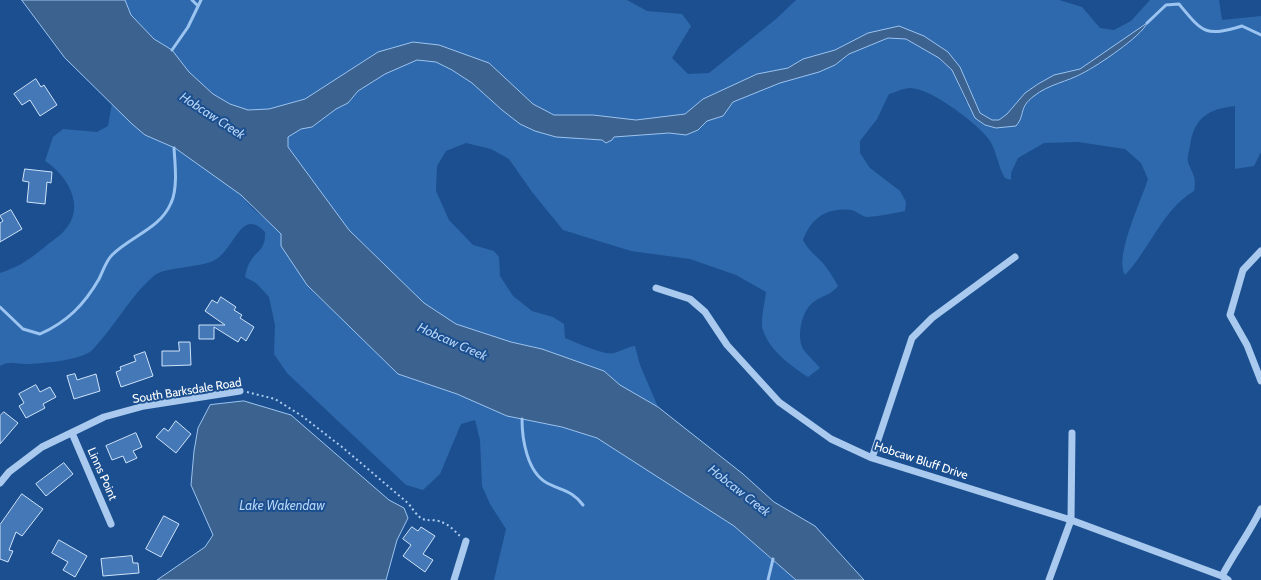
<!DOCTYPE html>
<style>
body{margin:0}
canvas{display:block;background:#1b4f8f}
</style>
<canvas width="1261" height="580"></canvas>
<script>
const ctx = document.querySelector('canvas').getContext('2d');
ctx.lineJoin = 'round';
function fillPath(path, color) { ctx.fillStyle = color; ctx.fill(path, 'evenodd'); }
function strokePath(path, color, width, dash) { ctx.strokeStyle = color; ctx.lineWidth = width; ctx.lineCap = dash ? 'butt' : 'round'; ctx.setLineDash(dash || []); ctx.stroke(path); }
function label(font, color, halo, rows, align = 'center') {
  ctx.font = font + ' Cabin,sans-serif'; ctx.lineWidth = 4; ctx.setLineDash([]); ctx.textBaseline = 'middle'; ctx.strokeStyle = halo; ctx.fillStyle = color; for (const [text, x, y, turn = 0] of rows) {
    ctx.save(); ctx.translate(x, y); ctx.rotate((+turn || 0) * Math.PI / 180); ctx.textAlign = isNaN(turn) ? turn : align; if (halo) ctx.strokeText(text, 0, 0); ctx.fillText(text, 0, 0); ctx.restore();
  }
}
const green = new Path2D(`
 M 125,0 L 627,0 L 647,11 L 682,14 L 691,26 L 672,58 L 688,74 L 709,73 L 776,19 L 796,0 L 1059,0 L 1082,7 L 1100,28 L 1114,30 L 1131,21 L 1150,0 L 1219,0 L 1222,20 L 1261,16 L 1261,152 L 1254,166 L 1235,169 L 1235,106 C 1208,109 1194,118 1190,146 C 1189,151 1187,157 1188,162 C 1192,174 1197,176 1194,191 C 1162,210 1150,249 1125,275 C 1114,257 1141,201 1148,179 L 1141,163 L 1125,149 L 1078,142 L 1044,143 L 1018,158 L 1011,173 L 1011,180 L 1005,178 C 998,167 997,152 990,141 C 980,125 929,87 910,88 C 904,88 896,92 889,94 L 877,119 L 860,141 L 860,153 L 870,168 L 900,191 L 906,202 L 905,211 C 893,213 881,216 868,217 C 862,217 857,211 851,210 C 827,207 811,218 803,240 C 808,250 814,254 822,262 C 828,269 833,277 838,286 C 828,297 825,294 815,301 C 802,309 797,333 802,347 C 804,352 816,363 820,368 L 808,377 C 791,366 769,350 763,330 C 760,322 765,301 766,292 L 736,275 L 690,259 L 631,251 L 563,230 L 532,192 L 509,159 L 491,149 L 466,143 L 446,151 L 437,166 L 436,191 L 449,220 L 473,245 L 494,251 L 499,257 L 500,276 L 513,296 L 532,311 L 553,317 L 564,324 L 565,338 C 575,342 605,356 614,353 C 621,351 627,347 635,346 L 640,365 L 658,407 L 620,385 L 604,371 L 542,349 L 511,342 L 456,324 L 424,303 L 349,230 L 288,147 L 288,137 L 301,129 L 313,127 L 336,109 L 348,103 L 358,91 L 385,74 L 417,60 L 436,62 L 452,70 L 472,83 L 502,110 L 577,139 L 602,140 L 626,135 L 669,133 L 686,135 L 698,130 L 707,121 L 723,116 L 733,102 L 780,83 L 819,72 L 835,65 L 849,54 L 888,38 L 906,39 L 939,58 L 952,70 L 966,102 L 996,128 L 1016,126 C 1019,120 1022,106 1025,103 C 1040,85 1065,84 1084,73 C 1108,59 1124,43 1143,24 L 1134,33 L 1080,69 L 1054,75 L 1038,84 L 1025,93 L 1007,115 L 999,120 L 992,120 L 980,113 L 968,84 L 924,36 L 868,33 L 835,50 L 803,59 L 788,68 L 757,74 L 703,99 L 685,114 L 636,120 L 593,115 L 554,115 L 533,104 L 489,63 L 378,52 L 305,99 L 269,109 L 248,110 L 230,104 L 213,94 L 189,72 L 172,50 L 154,39 L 131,15 Z
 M 112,103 L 145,135 L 175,148 L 241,195 L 253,209 L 271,224 L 281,234 L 307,285 L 398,374 L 457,394 L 507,416 L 562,427 L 597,438 L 734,526 L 796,580 L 494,580 L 506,529 L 490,504 L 482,486 L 480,440 L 475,420 L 461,424 L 440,474 L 423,490 L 406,485 L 287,373 L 274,354 L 275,325 L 269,297 L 256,283 L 245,277 C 246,273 247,266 250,262 C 257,250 266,250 265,232 C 240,206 235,251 213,261 C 200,267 163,268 155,275 C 133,293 119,319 101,340 C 97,344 93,351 88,353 C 76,360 41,364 26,364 C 16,364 9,360 0,366 L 0,273 C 21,266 28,260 45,247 C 51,241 59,237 64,231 C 87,207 67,175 45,161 L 53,137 L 63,129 L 97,132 L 108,126 Z`);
const water = new Path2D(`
 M 22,0 L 125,0 L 131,15 L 154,39 L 172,50 L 189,72 L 213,94 L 230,104 L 248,110 L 269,109 L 305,99 L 378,52 L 413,42 L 439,45 L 489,63 L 533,104 L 554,115 L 593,115 L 636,120 L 685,114 L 703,99 L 757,74 L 788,68 L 803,59 L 835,50 L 868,33 L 899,26 L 924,36 L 948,52 L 960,67 L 980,113 L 992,120 L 999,120 L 1007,114 L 1025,93 L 1038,84 L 1054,75 L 1080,69 L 1147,23 C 1142,36 1097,66 1083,73 C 1067,82 1049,84 1034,96 C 1018,108 1026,114 1016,126 L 996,128 L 985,125 L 975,118 L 952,70 L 939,58 L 906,39 L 888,38 L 849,54 L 835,65 L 819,72 L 780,83 L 733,102 L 723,116 L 707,121 L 698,130 L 686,135 L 669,133 L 614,137 L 612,140 L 606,143 L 602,140 L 556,137 L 535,131 L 520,124 L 502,110 L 472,83 L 452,70 L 436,62 L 417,60 L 385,74 L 358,91 L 348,103 L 336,109 L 312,127 L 301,129 L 288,137 L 288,147 L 349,230 L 424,303 L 456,324 L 511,342 L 542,349 L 604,371 L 620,385 L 658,407 L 743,474 L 774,502 L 815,526 L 864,580 L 796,580 L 734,526 L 597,438 L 562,427 L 507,416 L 457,394 L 398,374 L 307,285 L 281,246 L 281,234 L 241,195 L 175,148 L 145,135 L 132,124 L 65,58 Z
 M 244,401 L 291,415 L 389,500 L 404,508 L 408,518 L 397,540 L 386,580 L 157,580 L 205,547 L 213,535 L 191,485 L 194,451 L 198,428 L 210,405 Z`);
const stream = new Path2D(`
 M 192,0 L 197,5
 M 1147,23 L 1166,5 L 1179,4 C 1203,33 1205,37 1242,26 L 1261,35
 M 172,50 L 188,27 L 201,0
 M 0,307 L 23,329 L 40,334 C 67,322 84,305 99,279 C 103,271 106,261 112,255 C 131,236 160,229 171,203 C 178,189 175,163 174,148
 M 522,419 C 522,439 527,472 547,483 C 562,491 572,490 583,505
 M 768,580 L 773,559`);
const building = new Path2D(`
 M 36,79 L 41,87 L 44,85 L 57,105 L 40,116 L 30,100 L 22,105 L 14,94 Z
 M 25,169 L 52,172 L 51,183 L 47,182 L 45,204 L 27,202 L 29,182 L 23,181 Z
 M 11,210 L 22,229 L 0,242 L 0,223 L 3,221 L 0,216 Z
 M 221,297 L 236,307 L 234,310 L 242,315 L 240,318 L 254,327 L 246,341 L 241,337 L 238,342 L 214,327 L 214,339 L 199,339 L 199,325 L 225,325 L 205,311 L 212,300 L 217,303 Z
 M 179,342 L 190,342 L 191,365 L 162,366 L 162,351 L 179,351 Z
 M 145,352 L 153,376 L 121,387 L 116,372 L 121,370 L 120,367 L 136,361 L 134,356 Z
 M 75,374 L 77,380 L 96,374 L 100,391 L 74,399 L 67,376 Z
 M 36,385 L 40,392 L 50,387 L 56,397 L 43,404 L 45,408 L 26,418 L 19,406 L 24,403 L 19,394 Z
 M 4,412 L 18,423 L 0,444 L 0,416 Z
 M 176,421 L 191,434 L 176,453 L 156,437 L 164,428 L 168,431 Z
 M 136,433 L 142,447 L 133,451 L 137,458 L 126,463 L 123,456 L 112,460 L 106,446 Z
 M 64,463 L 73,474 L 46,496 L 36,484 Z
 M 22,494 L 43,509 L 22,536 L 16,532 L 9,550 L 13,551 L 8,562 L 0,559 L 0,525 Z
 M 164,516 L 179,524 L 161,557 L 146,549 Z
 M 412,527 L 418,531 L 421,527 L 435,536 L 423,554 L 433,560 L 425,572 L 403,556 L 411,545 L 403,539 Z
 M 59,540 L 87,556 L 75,577 L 63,570 L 68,562 L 52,553 Z
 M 132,556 L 133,563 L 138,563 L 139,573 L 103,576 L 101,559 Z`);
const path = new Path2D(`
 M 247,392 L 275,399 L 302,416 L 342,447 L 409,504 C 426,530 427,514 446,524 C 451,527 456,532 460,536`);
const minor = new Path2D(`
 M 1261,251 L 1243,270 L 1230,315 L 1247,345 L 1261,381
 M 656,288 L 690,299 L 705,312 L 727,345 L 779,402 L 831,439 L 872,458 L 1071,520 L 1222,576 L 1228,580
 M 72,433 L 111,524
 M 872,458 L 912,338 L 932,318 L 1015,257
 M 0,483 L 9,472 L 42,447 L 104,417 L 144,406 L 240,391
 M 1222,576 C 1234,553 1250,532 1261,509
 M 454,580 L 466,541
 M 1049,580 L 1071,520 L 1072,433`);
const streetNames = [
 ["South Barksdale Road",187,391,-9],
 ["Hobcaw Bluff Drive",921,461,18],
 ["Linns Point",102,474,66]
];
const waterNames = [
 ["Hobcaw Creek",212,116,33],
 ["Hobcaw Creek",452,342,24],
 ["Hobcaw Creek",739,491,38],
 ["Lake Wakendaw",282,506]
];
fillPath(green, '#2e69ad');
fillPath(water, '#3c6290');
strokePath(water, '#9cc4f0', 1);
strokePath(stream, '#9cc4f0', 3);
fillPath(building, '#4478b7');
strokePath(building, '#cfe3fa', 1);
strokePath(path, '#a9c9ee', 2, [2, 3]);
strokePath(minor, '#a9c9ee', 7);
label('12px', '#fff', '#1b4f8f', streetNames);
label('italic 13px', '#b5d3f5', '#1b4f8f', waterNames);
</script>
